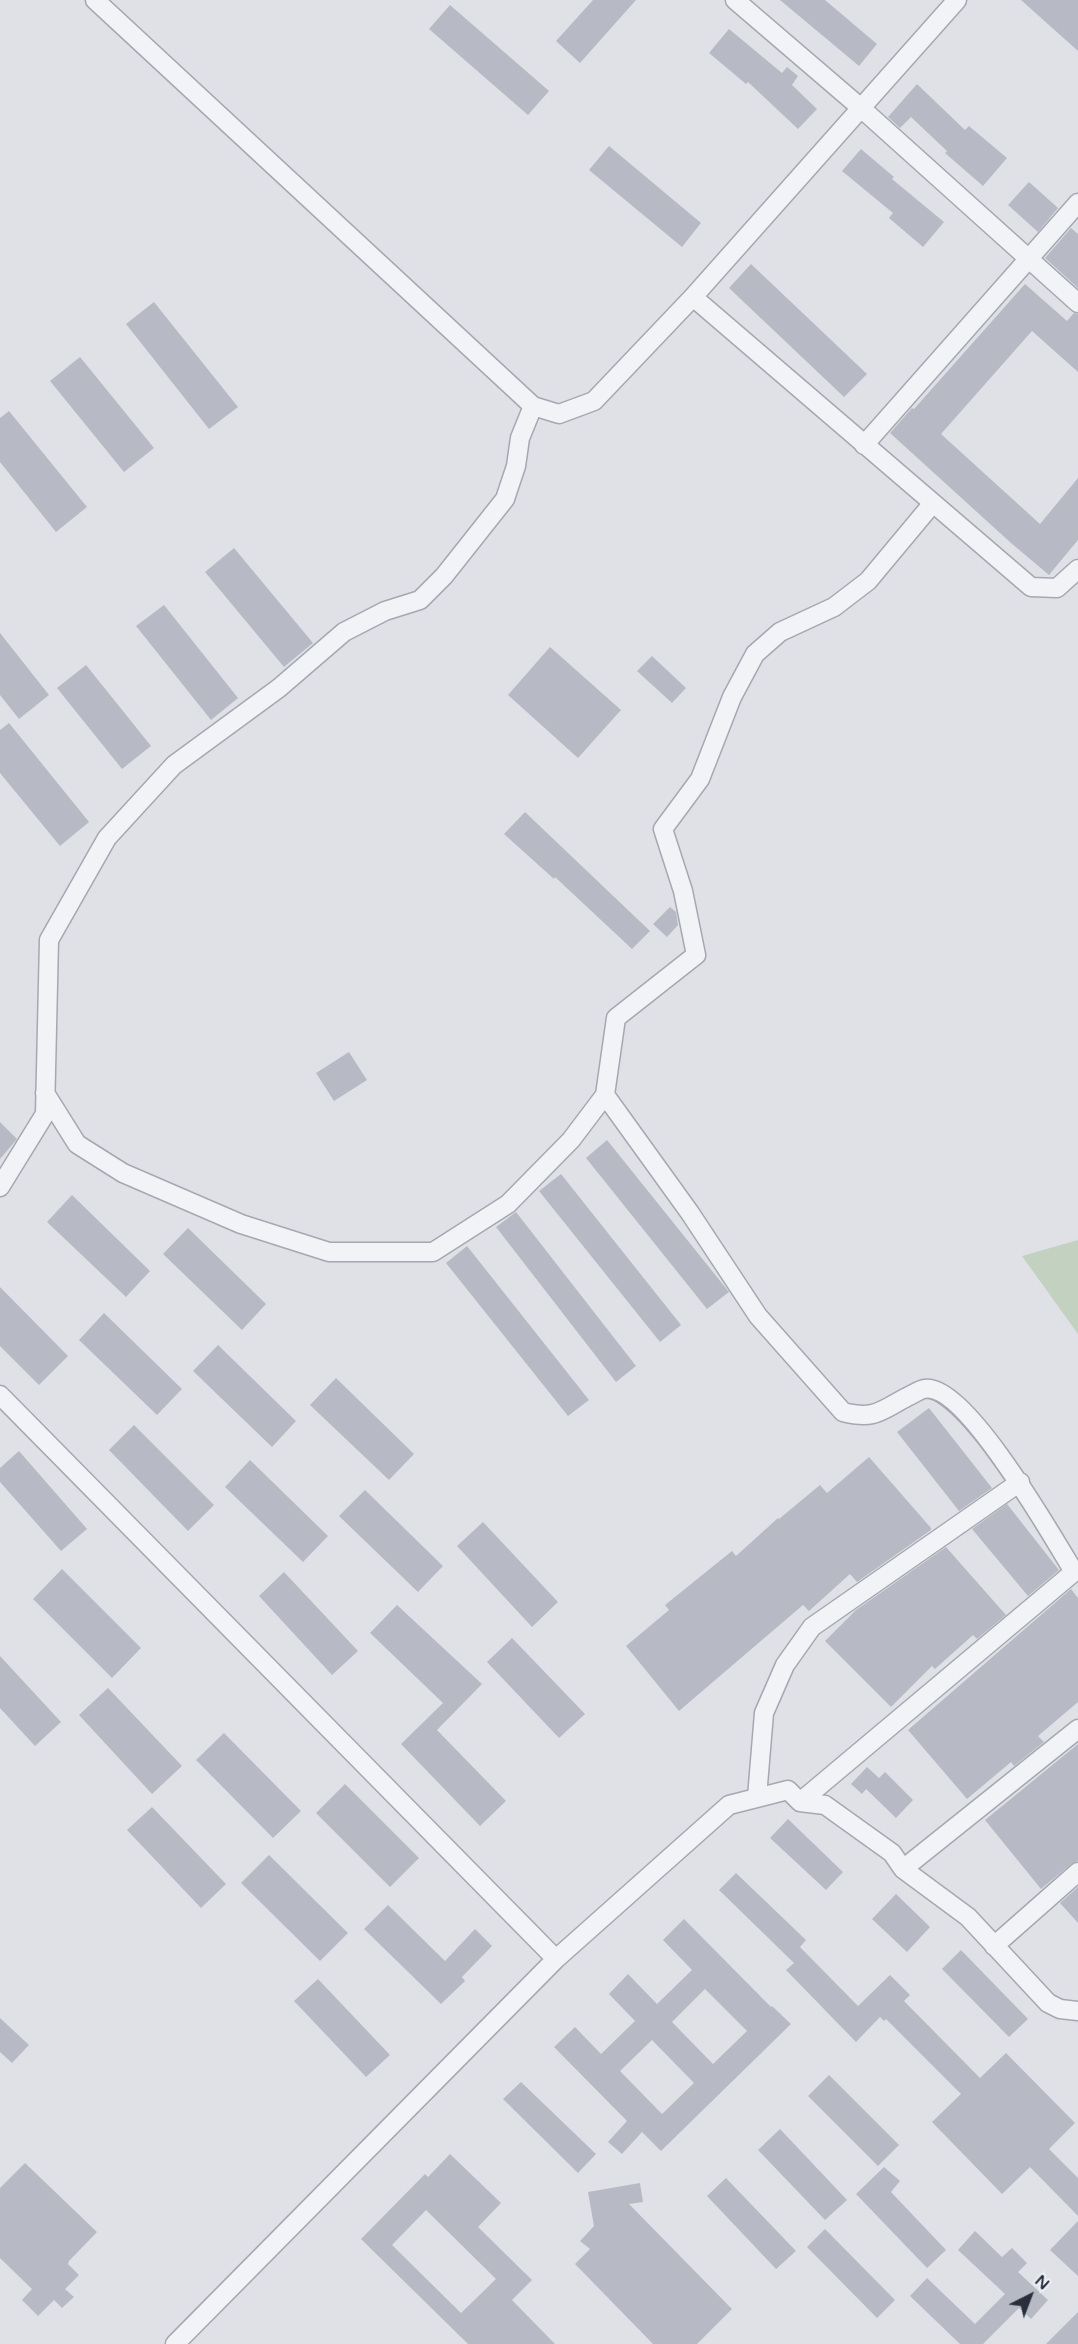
<!DOCTYPE html>
<style>
body{margin:0}
#map{position:relative;width:1078px;height:2344px;overflow:hidden;background:#dfe1e7;font-family:"Varela Round",sans-serif}
canvas{display:block}
.north{position:absolute;left:1000px;top:2266px;width:60px;height:60px;-webkit-text-stroke:4px #eef0f5;paint-order:stroke;rotate:42deg;font-size:16px;font-weight:700;line-height:24px;text-align:center;color:#292e3d}
.north::after{content:'';display:block;margin:auto;width:21px;height:27px;background:#292e3d;clip-path:polygon(50% 0,100% 100%,50% 72%,0 100%)}
</style>
<div id="map">
<canvas width="1078" height="2344"></canvas>
<div class="north">N</div>
</div>
<script>
const ctx = document.querySelector('canvas').getContext('2d');
ctx.lineJoin = 'round';
function fillPath(path, color) { ctx.fillStyle = color; ctx.fill(path, 'evenodd'); }
function strokePath(path, color, width, dash) { ctx.strokeStyle = color; ctx.lineWidth = width; ctx.lineCap = dash ? 'butt' : 'round'; ctx.setLineDash(dash || []); ctx.stroke(path); }
const green = new Path2D(`
 M 1078,1240 L 1078,1334 L 1022,1256 Z`);
const building = new Path2D(`
 M 593,0 L 636,0 L 580,63 L 556,41 Z
 M 780,0 L 825,0 L 877,44 L 859,66 Z
 M 1021,0 L 1078,0 L 1078,51 Z
 M 450,5 L 549,91 L 528,115 L 429,29 Z
 M 729,29 L 782,73 L 787,67 L 798,76 L 792,85 L 817,109 L 798,129 L 748,82 L 746,84 L 709,53 Z
 M 917,84 L 965,130 L 969,126 L 1007,158 L 983,186 L 945,153 L 947,151 L 911,117 L 900,128 L 888,117 Z
 M 609,146 L 701,223 L 682,247 L 589,170 Z
 M 861,149 L 894,177 L 892,179 L 944,222 L 923,247 L 889,218 L 893,213 L 842,171 Z
 M 1029,182 L 1058,208 L 1038,232 L 1008,205 Z
 M 1071,228 L 1078,234 L 1078,288 L 1045,258 Z
 M 751,264 L 867,374 L 844,397 L 729,288 Z
 M 1025,284 L 1067,321 L 1074,313 L 1078,314 L 1078,372 L 1032,331 L 941,434 L 1040,524 L 1078,478 L 1078,540 L 1049,575 L 1011,543 L 890,433 L 912,408 L 914,409 Z
 M 154,302 L 238,407 L 209,429 L 126,324 Z
 M 80,357 L 154,448 L 124,472 L 50,381 Z
 M 9,411 L 87,507 L 56,532 L 0,462 L 0,418 Z
 M 234,548 L 313,643 L 284,667 L 205,572 Z
 M 164,605 L 238,698 L 211,720 L 136,626 Z
 M 0,633 L 49,695 L 19,719 L 0,695 Z
 M 550,647 L 621,710 L 578,758 L 508,695 Z
 M 652,656 L 686,688 L 672,703 L 637,671 Z
 M 86,665 L 151,746 L 122,769 L 57,688 Z
 M 9,723 L 89,822 L 60,846 L 0,773 L 0,730 Z
 M 525,812 L 650,931 L 632,949 L 555,877 L 554,879 L 504,834 Z
 M 670,907 L 676,912 L 678,925 L 667,937 L 653,924 Z
 M 349,1052 L 367,1080 L 334,1101 L 316,1073 Z
 M 0,1122 L 17,1139 L 0,1159 Z
 M 607,1140 L 729,1292 L 707,1309 L 586,1158 Z
 M 561,1174 L 681,1325 L 660,1342 L 539,1191 Z
 M 72,1195 L 150,1271 L 126,1297 L 47,1222 Z
 M 516,1212 L 636,1366 L 616,1382 L 496,1227 Z
 M 188,1228 L 266,1304 L 242,1330 L 163,1254 Z
 M 467,1246 L 589,1400 L 568,1416 L 446,1263 Z
 M 0,1287 L 68,1356 L 39,1385 L 0,1346 Z
 M 104,1313 L 182,1389 L 157,1415 L 79,1340 Z
 M 218,1345 L 296,1421 L 272,1447 L 193,1371 Z
 M 336,1378 L 414,1454 L 389,1480 L 310,1405 Z
 M 929,1408 L 992,1488 L 959,1511 L 897,1432 Z
 M 134,1425 L 214,1505 L 188,1531 L 109,1450 Z
 M 19,1451 L 87,1529 L 61,1551 L 0,1482 L 0,1468 Z
 M 869,1457 L 931,1528 L 931,1530 L 857,1582 L 850,1574 L 809,1611 L 803,1605 L 679,1711 L 626,1646 L 669,1610 L 665,1605 L 732,1551 L 736,1556 L 778,1518 L 779,1519 L 820,1485 L 827,1493 Z
 M 250,1460 L 328,1536 L 303,1562 L 225,1487 Z
 M 365,1490 L 443,1566 L 418,1592 L 339,1516 Z
 M 1007,1504 L 1059,1570 L 1028,1596 L 972,1529 Z
 M 483,1522 L 558,1602 L 532,1627 L 457,1546 Z
 M 946,1547 L 1006,1615 L 977,1639 L 973,1635 L 935,1669 L 932,1666 L 891,1707 L 825,1641 L 856,1610 Z
 M 62,1569 L 141,1648 L 112,1678 L 33,1599 Z
 M 284,1572 L 358,1651 L 332,1675 L 259,1596 Z
 M 1071,1589 L 1078,1598 L 1078,1702 L 1038,1736 L 1044,1742 L 1014,1766 L 1011,1762 L 967,1799 L 908,1730 Z
 M 397,1605 L 482,1684 L 437,1730 L 506,1801 L 480,1826 L 401,1744 L 443,1703 L 370,1633 Z
 M 512,1638 L 585,1714 L 559,1738 L 487,1662 Z
 M 0,1656 L 61,1722 L 35,1746 L 0,1708 Z
 M 108,1688 L 182,1766 L 152,1794 L 79,1715 Z
 M 224,1733 L 301,1811 L 273,1838 L 196,1760 Z
 M 1078,1744 L 1078,1861 L 1071,1864 L 1041,1889 L 985,1820 Z
 M 867,1767 L 879,1778 L 885,1772 L 913,1800 L 896,1818 L 866,1789 L 862,1794 L 851,1784 Z
 M 345,1784 L 419,1858 L 390,1887 L 316,1813 Z
 M 152,1807 L 226,1884 L 201,1908 L 127,1830 Z
 M 788,1819 L 843,1872 L 826,1890 L 770,1838 Z
 M 269,1855 L 348,1933 L 320,1961 L 241,1883 Z
 M 736,1873 L 806,1940 L 800,1947 L 858,2006 L 890,1975 L 910,1995 L 904,2001 L 980,2078 L 1006,2053 L 1075,2123 L 1049,2149 L 1078,2178 L 1078,2216 L 1030,2167 L 1002,2194 L 932,2122 L 961,2094 L 886,2019 L 884,2021 L 880,2017 L 856,2042 L 786,1970 L 794,1963 L 719,1890 Z
 M 1078,1887 L 1078,1923 L 1060,1903 Z
 M 896,1894 L 930,1927 L 907,1952 L 872,1919 Z
 M 388,1905 L 445,1961 L 475,1929 L 492,1946 L 462,1977 L 465,1981 L 441,2004 L 364,1929 Z
 M 684,1919 L 771,2007 L 772,2006 L 791,2024 L 661,2151 L 642,2132 L 622,2154 L 608,2142 L 627,2121 L 554,2047 L 575,2027 L 601,2054 L 635,2021 L 609,1994 L 628,1974 L 657,2004 L 692,1970 L 663,1940 ZM 705,1989 L 747,2031 L 713,2064 L 672,2022 ZM 652,2040 L 694,2083 L 662,2114 L 620,2071 Z
 M 961,1950 L 1028,2019 L 1009,2037 L 942,1969 Z
 M 318,1979 L 390,2055 L 366,2077 L 294,2001 Z
 M 0,2018 L 29,2045 L 12,2063 L 0,2052 Z
 M 829,2075 L 899,2145 L 878,2166 L 808,2096 Z
 M 521,2082 L 596,2154 L 578,2173 L 503,2099 Z
 M 780,2129 L 847,2200 L 825,2220 L 758,2150 Z
 M 450,2154 L 501,2203 L 478,2227 L 532,2280 L 512,2300 L 555,2344 L 468,2344 L 361,2239 L 425,2174 L 428,2177 ZM 426,2210 L 496,2279 L 461,2313 L 392,2245 Z
 M 25,2163 L 97,2232 L 69,2261 L 68,2264 L 79,2275 L 65,2289 L 74,2297 L 62,2308 L 54,2300 L 38,2316 L 22,2300 L 32,2289 L 0,2258 L 0,2188 Z
 M 884,2167 L 900,2181 L 891,2192 L 946,2250 L 927,2268 L 856,2194 Z
 M 726,2178 L 796,2251 L 776,2269 L 707,2196 Z
 M 640,2183 L 643,2202 L 629,2204 L 732,2309 L 697,2344 L 653,2344 L 575,2264 L 590,2249 L 580,2241 L 594,2226 L 588,2192 Z
 M 1078,2221 L 1078,2276 L 1050,2250 Z
 M 825,2229 L 895,2300 L 877,2318 L 807,2247 Z
 M 975,2231 L 1002,2257 L 1012,2248 L 1027,2263 L 1018,2272 L 1048,2300 L 1031,2319 L 1019,2308 L 983,2344 L 960,2344 L 910,2296 L 927,2278 L 975,2324 L 1005,2294 L 958,2250 Z
 M 1078,2312 L 1078,2344 L 1046,2344 Z`);
const minor = new Path2D(`
 M 95,0 L 533,406 L 559,414 L 594,401 L 693,297 L 957,0
 M 735,0 L 861,108 L 1078,303
 M 693,297 L 1031,587 L 1057,588 L 1078,569
 M 864,445 L 1078,203
 M 45,1093 L 77,1144 L 123,1173 L 241,1224 L 329,1252 L 433,1252 L 508,1204 L 571,1140 L 605,1095 L 616,1018 L 696,955 L 683,891 L 663,829 L 700,779 L 732,697 L 755,654 L 780,632 L 834,607 L 868,581 L 933,503
 M 605,1095 L 690,1213 L 758,1316 L 843,1412 C 875,1420 880,1411 907,1397 C 912,1395 919,1390 924,1389 C 964,1381 1054,1539 1074,1572 L 1078,1571
 M 0,1187 L 45,1114 L 49,940 L 107,838 L 174,765 L 279,688 L 344,632 L 385,611 L 420,600 L 444,576 L 505,499 L 516,466 L 520,438 L 533,406
 M 0,1395 L 556,1959
 M 757,1797 L 764,1713 L 785,1665 L 812,1627 L 1020,1482
 M 800,1802 L 1074,1572
 M 903,1869 L 1078,1729
 M 994,1946 L 1078,1872
 M 175,2344 L 556,1959 L 729,1805 L 788,1790 L 800,1802 L 825,1805 L 892,1853 L 903,1869 L 968,1917 L 1048,2003 L 1060,2009 L 1078,2011`);
fillPath(green, '#c3d1c1');
fillPath(building, '#b7bac4');
strokePath(minor, '#a5a8b1', 21);
strokePath(minor, '#f2f3f6', 18);
</script>
